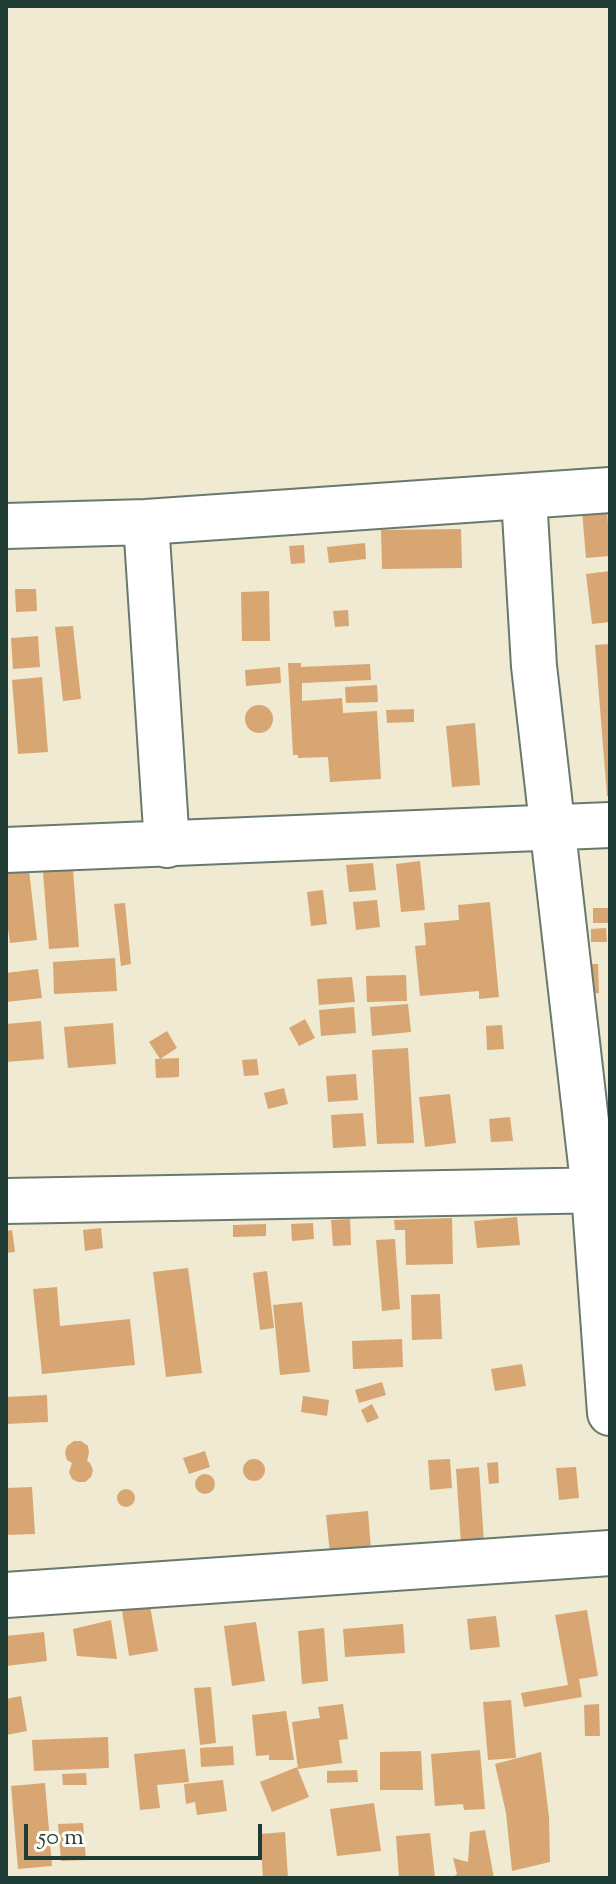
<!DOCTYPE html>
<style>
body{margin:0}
#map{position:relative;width:616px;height:1884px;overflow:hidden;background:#efead1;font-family:"Sorts Mill Goudy",serif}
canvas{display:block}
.frame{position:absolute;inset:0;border:8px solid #1f3d34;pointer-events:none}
.scale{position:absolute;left:24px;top:1824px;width:238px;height:36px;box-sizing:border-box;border:4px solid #1f3d34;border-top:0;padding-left:10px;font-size:24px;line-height:28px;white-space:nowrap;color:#1f3d34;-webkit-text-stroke:6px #fdfcf7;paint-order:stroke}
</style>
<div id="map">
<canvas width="616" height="1884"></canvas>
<div class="frame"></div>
<div class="scale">50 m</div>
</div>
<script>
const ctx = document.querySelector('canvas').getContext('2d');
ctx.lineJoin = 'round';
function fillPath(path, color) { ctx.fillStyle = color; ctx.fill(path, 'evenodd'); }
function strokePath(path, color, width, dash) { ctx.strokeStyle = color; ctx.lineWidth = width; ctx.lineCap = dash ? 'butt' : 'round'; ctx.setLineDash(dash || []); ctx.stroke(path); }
const building = new Path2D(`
 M 607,509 L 610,556 L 586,558 L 582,511 Z
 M 461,529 L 462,568 L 382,569 L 381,530 Z
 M 365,543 L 366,559 L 329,563 L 327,547 Z
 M 304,545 L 305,563 L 291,564 L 289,546 Z
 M 610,571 L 610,622 L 592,624 L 586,574 Z
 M 15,589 L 36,589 L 37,611 L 16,612 Z
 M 269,591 L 270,641 L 242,641 L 241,592 Z
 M 348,610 L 349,626 L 335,627 L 333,611 Z
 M 73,626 L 81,699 L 63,701 L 55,627 Z
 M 38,636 L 40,667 L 13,669 L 11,638 Z
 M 610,644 L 610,796 L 607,796 L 595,645 Z
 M 288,663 L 301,663 L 301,667 L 370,664 L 371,680 L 302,683 L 302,701 L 342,698 L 343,713 L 377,711 L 381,779 L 330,782 L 328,757 L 298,758 L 298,755 L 293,755 Z
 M 280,667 L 281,683 L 246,686 L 245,670 Z
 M 42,677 L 48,752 L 18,754 L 12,680 Z
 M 377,685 L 378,702 L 346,703 L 345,687 Z
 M245 719a14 14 0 1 1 28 0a14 14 0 1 1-28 0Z
 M 414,709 L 414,722 L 387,723 L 386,710 Z
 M 475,723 L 480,785 L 452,787 L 446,726 Z
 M 420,861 L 425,910 L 401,912 L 396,864 Z
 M 373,863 L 376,890 L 349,892 L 346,865 Z
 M 29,870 L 37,940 L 10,943 L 6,915 L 6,872 Z
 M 73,870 L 79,947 L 49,949 L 43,872 Z
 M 323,890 L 327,924 L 311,926 L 307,892 Z
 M 377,900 L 380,927 L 356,930 L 353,902 Z
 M 490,902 L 499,997 L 479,999 L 479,991 L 420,996 L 415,946 L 426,945 L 424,923 L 459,920 L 458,905 Z
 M 125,903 L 131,964 L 121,966 L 114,904 Z
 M 593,908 L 610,908 L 610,923 L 593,923 Z
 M 606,928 L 607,942 L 591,942 L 591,929 Z
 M 115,958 L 117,991 L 54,994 L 53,962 Z
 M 573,964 L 598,964 L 599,993 L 574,994 Z
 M 38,969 L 42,998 L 6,1002 L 6,973 Z
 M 406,975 L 407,1001 L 367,1002 L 366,976 Z
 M 352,977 L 355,1002 L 319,1005 L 317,979 Z
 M 408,1004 L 411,1032 L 372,1036 L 370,1007 Z
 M 354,1007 L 356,1033 L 321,1036 L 319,1010 Z
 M 305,1019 L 315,1038 L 299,1046 L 289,1028 Z
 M 41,1021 L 44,1059 L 6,1062 L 6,1024 Z
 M 113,1023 L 116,1064 L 68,1068 L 64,1027 Z
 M 502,1025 L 504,1049 L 487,1050 L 486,1026 Z
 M 167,1031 L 177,1048 L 160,1059 L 149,1042 Z
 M 408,1048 L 414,1143 L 377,1144 L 372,1050 Z
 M 179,1058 L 179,1077 L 156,1078 L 155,1059 Z
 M 257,1059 L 259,1075 L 244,1076 L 242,1060 Z
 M 356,1074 L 358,1100 L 328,1102 L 326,1076 Z
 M 284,1088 L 288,1104 L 268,1109 L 264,1093 Z
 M 450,1094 L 456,1143 L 425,1147 L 419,1097 Z
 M 363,1113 L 366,1146 L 333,1148 L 331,1115 Z
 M 510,1117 L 513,1141 L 491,1142 L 489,1119 Z
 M 517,1217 L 520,1245 L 477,1248 L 474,1221 Z
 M 452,1218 L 453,1264 L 406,1265 L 405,1230 L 395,1230 L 394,1220 Z
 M 350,1219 L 351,1245 L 333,1246 L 331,1220 Z
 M 313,1223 L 314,1239 L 292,1241 L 291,1224 Z
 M 266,1224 L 266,1236 L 233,1237 L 233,1225 Z
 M 101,1228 L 103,1248 L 85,1251 L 83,1230 Z
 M 12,1230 L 15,1252 L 6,1253 L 6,1231 Z
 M 395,1239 L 400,1309 L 382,1311 L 376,1240 Z
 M 188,1268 L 202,1373 L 166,1377 L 153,1272 Z
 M 267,1271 L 274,1328 L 260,1330 L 253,1273 Z
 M 57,1287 L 60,1326 L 130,1319 L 135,1365 L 42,1374 L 33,1289 Z
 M 440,1294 L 442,1339 L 412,1340 L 411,1295 Z
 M 302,1302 L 310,1372 L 280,1375 L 273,1305 Z
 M 402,1339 L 403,1367 L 353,1369 L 352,1341 Z
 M 522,1364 L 526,1386 L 495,1391 L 491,1369 Z
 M 382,1382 L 386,1395 L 359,1403 L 355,1390 Z
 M 47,1395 L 48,1422 L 6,1424 L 6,1397 Z
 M 303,1396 L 329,1400 L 327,1416 L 301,1412 Z
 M 372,1404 L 379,1418 L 367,1423 L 361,1410 Z
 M 74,1441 L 81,1441 L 88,1446 L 89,1453 L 87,1461 L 90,1463 L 93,1470 L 91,1477 L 85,1482 L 78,1482 L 72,1479 L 69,1472 L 72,1463 L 67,1460 L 65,1453 L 67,1446 Z
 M 205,1451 L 210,1467 L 189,1474 L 183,1458 Z
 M 450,1459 L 452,1488 L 430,1490 L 428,1460 Z
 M243 1470a11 11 0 1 1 22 0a11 11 0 1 1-22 0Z
 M 498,1462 L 499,1483 L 489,1484 L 487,1463 Z
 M 479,1467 L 484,1543 L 461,1544 L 456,1469 Z
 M 576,1467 L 579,1498 L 559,1500 L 556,1468 Z
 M195 1484a10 10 0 1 1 20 0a10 10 0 1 1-20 0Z
 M 32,1487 L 35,1534 L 6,1535 L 6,1488 Z
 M117 1498a9 9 0 1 1 18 0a9 9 0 1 1-18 0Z
 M 368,1511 L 371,1550 L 330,1554 L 326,1515 Z
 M 149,1600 L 158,1651 L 129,1656 L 121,1604 Z
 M 587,1610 L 598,1676 L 579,1679 L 582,1697 L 524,1707 L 521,1693 L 568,1685 L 555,1615 Z
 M 496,1616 L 500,1647 L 470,1650 L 467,1619 Z
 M 111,1620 L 117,1659 L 77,1656 L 73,1629 Z
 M 256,1622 L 265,1681 L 232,1686 L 224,1626 Z
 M 403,1624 L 405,1653 L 345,1657 L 343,1629 Z
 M 324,1628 L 328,1681 L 302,1684 L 298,1631 Z
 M 44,1632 L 47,1661 L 6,1666 L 6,1636 Z
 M 211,1687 L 216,1743 L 200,1745 L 194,1688 Z
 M 21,1696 L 27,1731 L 6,1735 L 6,1699 Z
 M 511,1700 L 516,1758 L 488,1760 L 483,1702 Z
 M 343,1704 L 348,1739 L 339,1740 L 342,1763 L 298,1769 L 292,1722 L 320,1718 L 318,1707 Z
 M 599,1704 L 600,1736 L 585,1736 L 584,1705 Z
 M 286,1711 L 294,1760 L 269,1760 L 269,1755 L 256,1756 L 252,1715 Z
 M 108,1737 L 109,1768 L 34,1771 L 32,1740 Z
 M 233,1746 L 234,1765 L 201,1767 L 200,1748 Z
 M 185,1749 L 189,1782 L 157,1785 L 160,1808 L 140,1810 L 134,1754 Z
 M 480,1750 L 485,1809 L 464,1810 L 463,1804 L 435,1806 L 431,1754 Z
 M 421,1751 L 423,1790 L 380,1790 L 380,1752 Z
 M 541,1752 L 549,1817 L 550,1862 L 512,1871 L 506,1813 L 495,1764 Z
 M 297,1767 L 309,1797 L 272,1812 L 260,1782 Z
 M 357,1770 L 358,1782 L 327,1783 L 327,1771 Z
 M 86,1773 L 87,1785 L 63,1785 L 62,1774 Z
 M 223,1780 L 227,1811 L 197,1815 L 195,1802 L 186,1804 L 184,1784 Z
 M 45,1783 L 52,1866 L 18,1869 L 11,1786 Z
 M 374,1803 L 381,1851 L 337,1856 L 330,1809 Z
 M 83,1823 L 86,1860 L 61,1861 L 58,1824 Z
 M 485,1830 L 494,1878 L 452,1878 L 457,1874 L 453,1858 L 468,1862 L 470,1832 Z
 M 285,1832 L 288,1878 L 263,1878 L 260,1834 Z
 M 430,1833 L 435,1878 L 399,1878 L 396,1836 Z`);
const minor = new Path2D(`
 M 524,497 L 534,666 L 594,1191 L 610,1413
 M 146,522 L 167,845
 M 6,526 L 146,522 L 610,490
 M 6,850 L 610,825
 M 6,1201 L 610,1190
 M 6,1595 L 610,1553`);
fillPath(building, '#d8a673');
strokePath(minor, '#687a6b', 48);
strokePath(minor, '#fff', 44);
</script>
